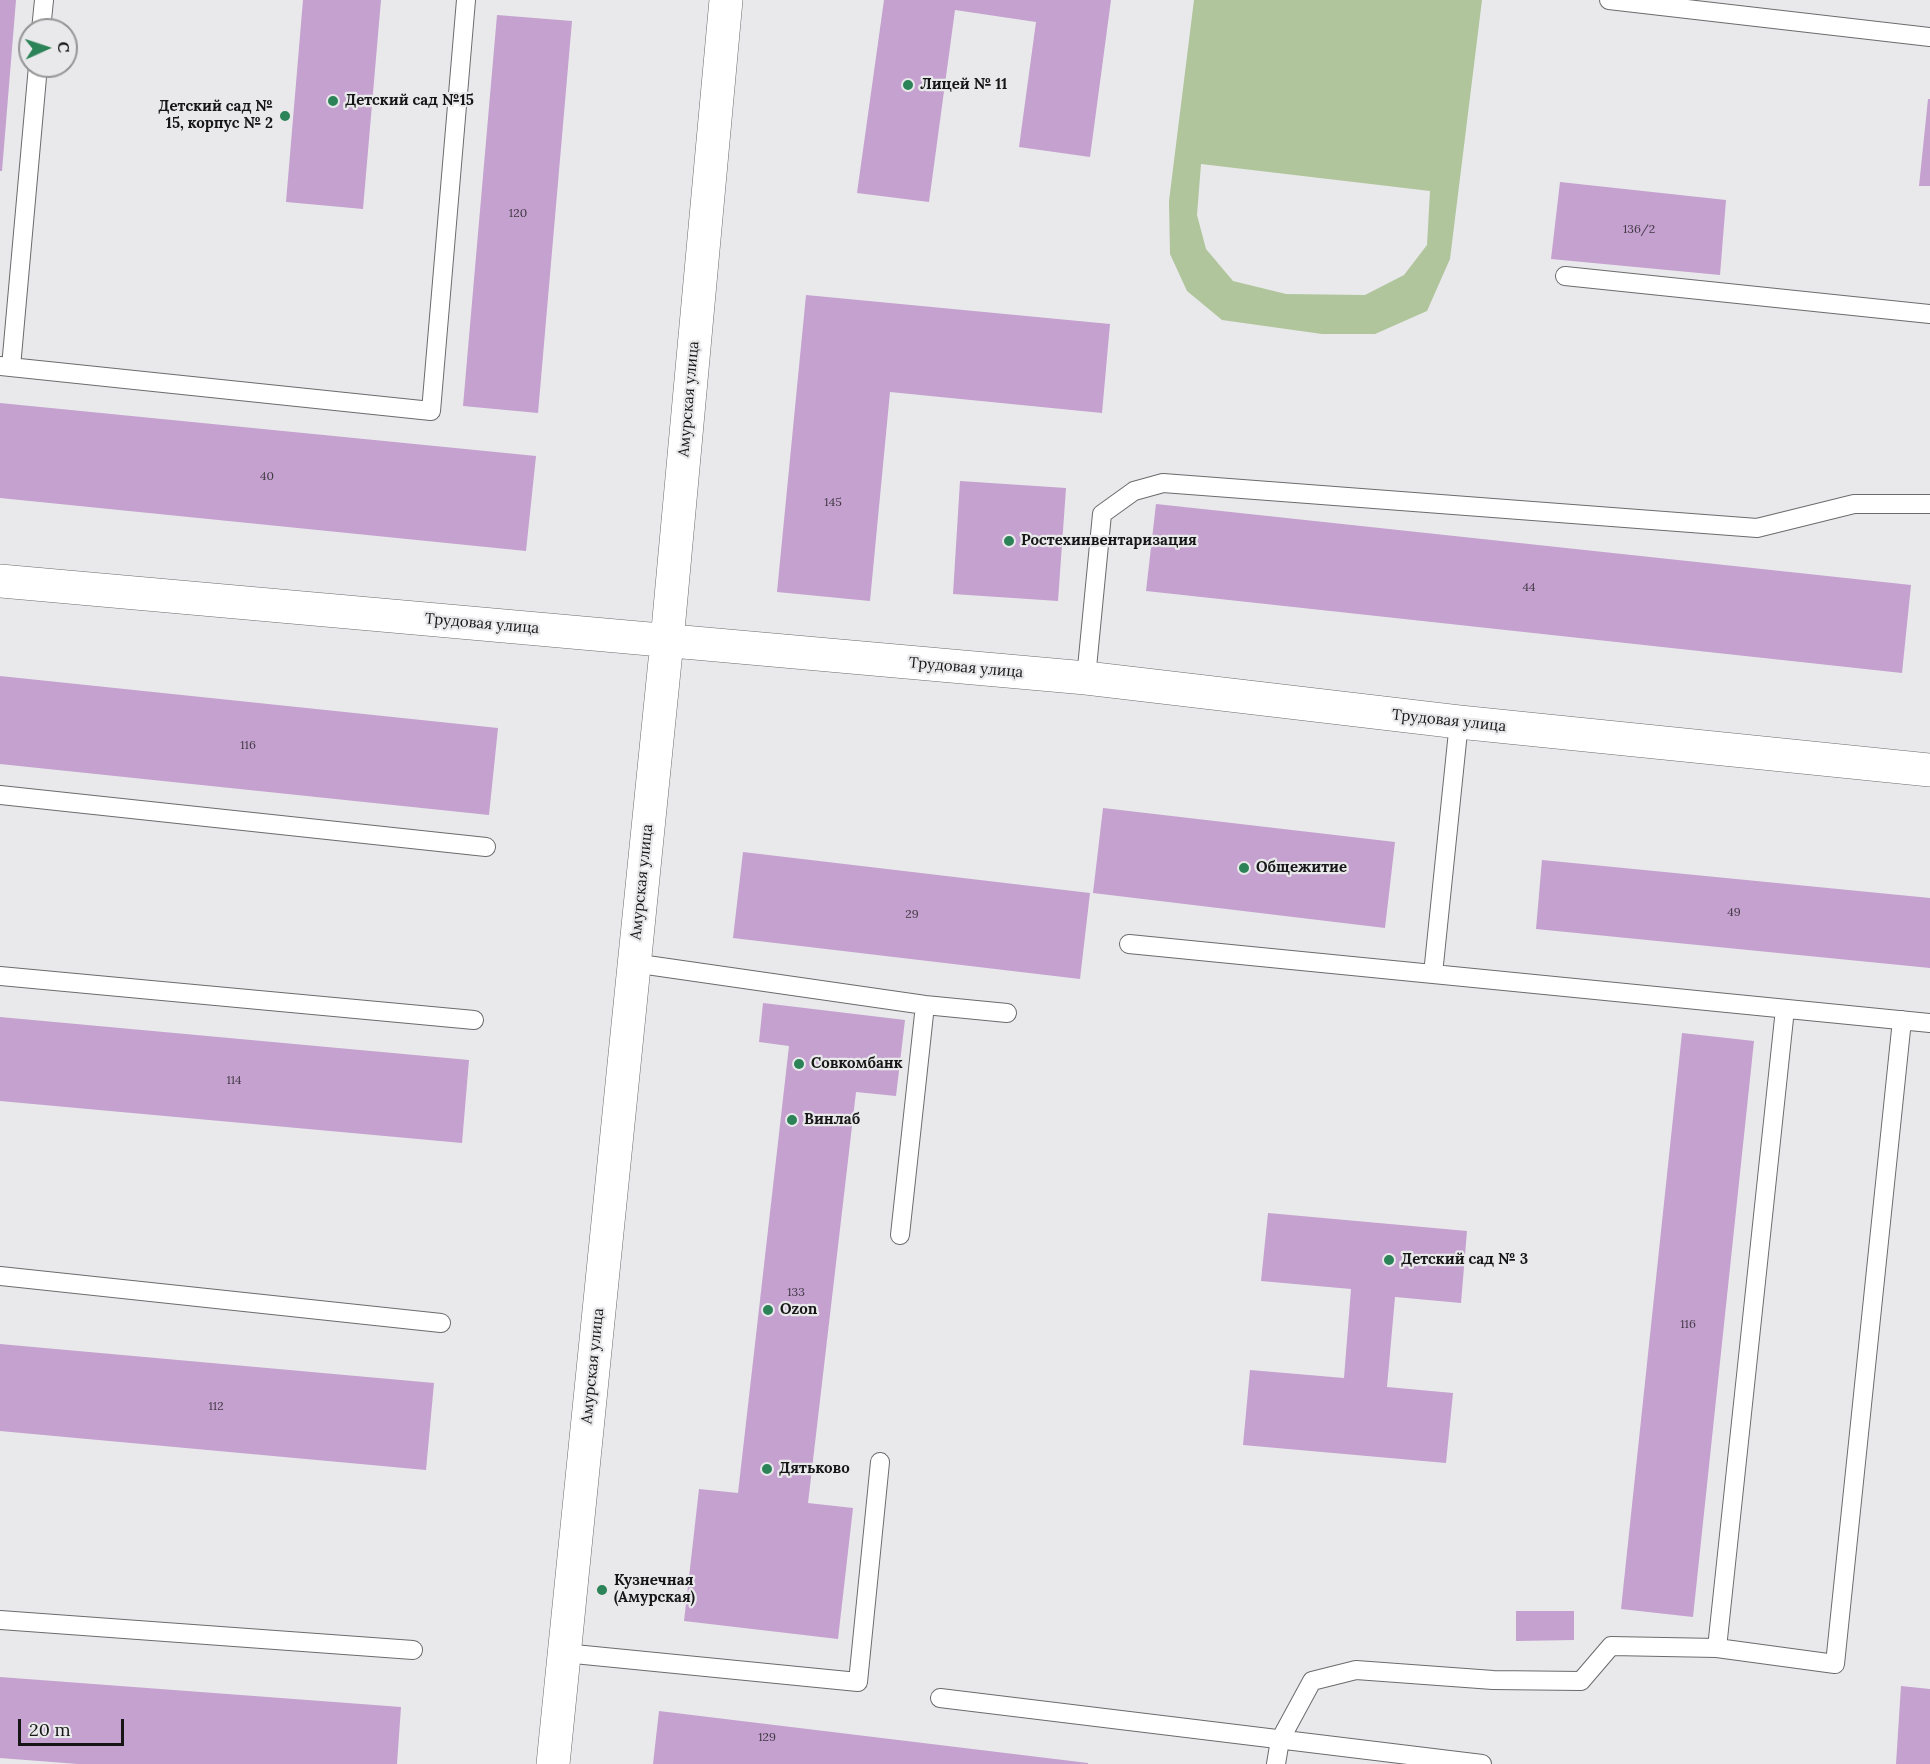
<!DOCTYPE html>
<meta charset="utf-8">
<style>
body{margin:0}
#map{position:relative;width:1930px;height:1764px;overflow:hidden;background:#e9e9eb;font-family:Lora,serif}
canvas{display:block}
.north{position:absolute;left:18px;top:18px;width:60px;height:60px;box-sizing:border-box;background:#e9e9eb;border:2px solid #959596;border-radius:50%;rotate:87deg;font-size:16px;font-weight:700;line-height:24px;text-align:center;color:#161617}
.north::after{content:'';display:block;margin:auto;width:21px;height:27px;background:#2b8357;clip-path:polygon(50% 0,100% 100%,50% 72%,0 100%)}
.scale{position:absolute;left:18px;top:1719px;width:106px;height:27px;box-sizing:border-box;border:3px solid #161617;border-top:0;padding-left:8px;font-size:18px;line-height:21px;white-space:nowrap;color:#161617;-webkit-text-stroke:4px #e9e9eb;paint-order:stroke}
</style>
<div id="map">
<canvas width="1930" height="1764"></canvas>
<div class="north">С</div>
<div class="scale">20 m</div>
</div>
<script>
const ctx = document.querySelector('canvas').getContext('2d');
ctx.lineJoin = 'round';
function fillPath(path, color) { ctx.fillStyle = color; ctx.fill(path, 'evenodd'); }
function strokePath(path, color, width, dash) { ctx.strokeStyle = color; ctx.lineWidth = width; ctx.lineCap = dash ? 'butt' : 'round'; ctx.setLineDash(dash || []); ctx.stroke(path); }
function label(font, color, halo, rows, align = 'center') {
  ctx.font = font + ' Lora,serif'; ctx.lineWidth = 4.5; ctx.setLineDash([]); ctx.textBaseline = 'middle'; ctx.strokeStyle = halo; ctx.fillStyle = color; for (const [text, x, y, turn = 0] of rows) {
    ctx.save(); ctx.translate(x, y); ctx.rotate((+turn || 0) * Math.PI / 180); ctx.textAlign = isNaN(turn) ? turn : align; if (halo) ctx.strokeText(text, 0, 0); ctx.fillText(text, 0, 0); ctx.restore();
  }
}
const green = new Path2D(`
 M 1194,0 L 1482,0 L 1450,259 L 1427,311 L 1375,334 L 1322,334 L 1222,320 L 1187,291 L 1170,254 L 1169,201 ZM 1201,164 L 1430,191 L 1427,245 L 1404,275 L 1365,295 L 1286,294 L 1233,281 L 1206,249 L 1197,215 Z`);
const building = new Path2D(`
 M 0,0 L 16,0 L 2,171 L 0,171 Z
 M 303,0 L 381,0 L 363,209 L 286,202 Z
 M 884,0 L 1111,0 L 1090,157 L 1019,147 L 1036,22 L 955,10 L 929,202 L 857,193 Z
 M 497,15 L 572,21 L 538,413 L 463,406 Z
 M 1928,99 L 1930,99 L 1930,186 L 1919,186 Z
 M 1560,182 L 1726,200 L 1720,275 L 1551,259 Z
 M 806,295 L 1110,324 L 1102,413 L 890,392 L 870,601 L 777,592 Z
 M 0,403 L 536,456 L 526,551 L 0,498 Z
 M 960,481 L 1066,488 L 1058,601 L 953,594 Z
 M 1156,504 L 1911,585 L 1902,673 L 1146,591 Z
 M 0,676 L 498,728 L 489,815 L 0,764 Z
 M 1103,808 L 1395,842 L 1385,928 L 1093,893 Z
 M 743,852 L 1090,893 L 1080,979 L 733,938 Z
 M 1542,860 L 1930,898 L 1930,968 L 1536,929 Z
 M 763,1003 L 905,1020 L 896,1096 L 856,1092 L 808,1503 L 853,1508 L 838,1639 L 684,1621 L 699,1489 L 738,1493 L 789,1046 L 759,1042 Z
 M 0,1017 L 469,1060 L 462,1143 L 0,1101 Z
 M 1682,1033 L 1754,1041 L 1693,1617 L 1621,1609 Z
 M 1268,1213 L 1467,1231 L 1461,1303 L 1395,1297 L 1387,1387 L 1453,1393 L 1446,1463 L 1243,1445 L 1250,1370 L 1344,1378 L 1351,1289 L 1261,1281 Z
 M 0,1344 L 434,1383 L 426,1470 L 0,1431 Z
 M 1516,1611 L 1574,1611 L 1574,1640 L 1516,1641 Z
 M 0,1677 L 401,1707 L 397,1764 L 78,1764 L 0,1758 Z
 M 1901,1686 L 1930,1689 L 1930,1764 L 1896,1764 Z
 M 659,1711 L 1088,1763 L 1088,1764 L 653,1764 Z`);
const lane = new Path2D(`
 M 1609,0 L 1930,37
 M 41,30 L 44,0
 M 1565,276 L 1930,314
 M 0,366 L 431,411 L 466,0
 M 11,367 L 38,66
 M 1086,678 L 1102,514 L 1134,491 L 1163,483 L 1757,528 L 1854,504 L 1930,504
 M 0,795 L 486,847
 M 1129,944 L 1930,1023
 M 633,963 L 925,1005 L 1007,1013
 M 1433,974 L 1459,722
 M 0,976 L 474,1020
 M 900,1235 L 925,1005
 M 0,1276 L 441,1323
 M 0,1620 L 413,1650
 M 1717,1648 L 1785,1009
 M 564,1653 L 858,1682 L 880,1462
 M 940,1698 L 1482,1764
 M 1276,1764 L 1280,1740 L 1312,1681 L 1356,1670 L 1493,1680 L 1581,1681 L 1611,1646 L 1717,1648 L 1835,1664 L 1902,1020`);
const secondary = new Path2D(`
 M 0,581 L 1086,678 L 1459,722 L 1930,770
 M 553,1764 L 667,641 L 726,0`);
const markers = [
 [908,85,6,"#2b8357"],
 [333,101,6,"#2b8357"],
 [285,116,6,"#2b8357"],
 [1009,541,6,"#2b8357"],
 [1244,868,6,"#2b8357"],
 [799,1064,6,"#2b8357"],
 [792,1120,6,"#2b8357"],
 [1389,1260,6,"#2b8357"],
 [768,1310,6,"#2b8357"],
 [767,1469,6,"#2b8357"],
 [602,1590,6,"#2b8357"]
];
const numberNames = [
 ["120",518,214],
 ["136/2",1639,230],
 ["40",267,477],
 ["145",833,503],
 ["44",1529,588],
 ["116",248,746],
 ["49",1734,913],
 ["29",912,915],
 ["114",234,1081],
 ["133",796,1293],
 ["116",1688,1325],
 ["112",216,1407],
 ["129",767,1738]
];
const poiNames = [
 ["Лицей № 11",920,85],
 ["Детский сад №15",345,101],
 ["Детский сад №",273,107,"right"],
 ["15, корпус № 2",273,124,"right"],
 ["Ростехинвентаризация",1021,541],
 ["Общежитие",1256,868],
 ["Совкомбанк",811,1064],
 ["Винлаб",804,1120],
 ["Детский сад № 3",1401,1260],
 ["Ozon",780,1310],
 ["Дятьково",779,1469],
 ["Кузнечная",614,1581],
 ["(Амурская)",614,1598]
];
const streetNames = [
 ["Амурская улица",689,399,-85],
 ["Трудовая улица",482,624,5],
 ["Трудовая улица",966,668,5],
 ["Трудовая улица",1449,721,6],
 ["Амурская улица",642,882,-84],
 ["Амурская улица",593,1366,-84]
];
fillPath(green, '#b0c59c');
fillPath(building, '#c4a1cf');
strokePath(lane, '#6b6b6d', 20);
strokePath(secondary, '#6b6b6d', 34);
strokePath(lane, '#fff', 18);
strokePath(secondary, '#fff', 33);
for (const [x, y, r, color] of markers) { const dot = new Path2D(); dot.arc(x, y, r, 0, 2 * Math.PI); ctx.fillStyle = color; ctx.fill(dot); strokePath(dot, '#e9e9eb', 2); }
label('12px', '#423945', null, numberNames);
label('bold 15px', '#161617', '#e9e9eb', poiNames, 'left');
label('15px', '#161617', '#e9e9eb', streetNames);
</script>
